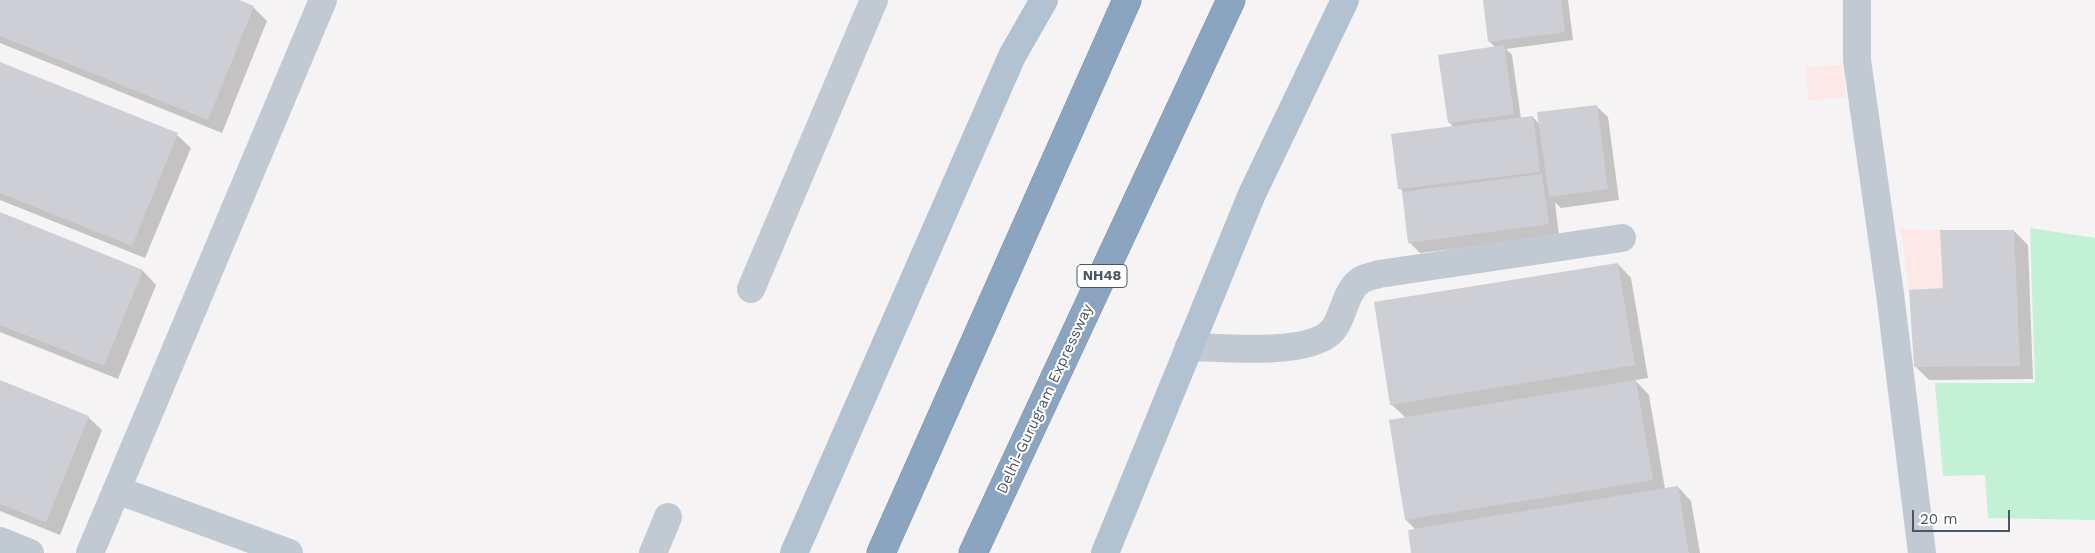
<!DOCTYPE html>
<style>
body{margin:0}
#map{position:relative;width:2095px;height:553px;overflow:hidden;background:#f5f3f3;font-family:"Work Sans",sans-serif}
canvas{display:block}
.scale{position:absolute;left:1912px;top:510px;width:98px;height:22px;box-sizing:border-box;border:2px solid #4a5661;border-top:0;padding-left:6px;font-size:15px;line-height:18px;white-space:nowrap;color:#4a5661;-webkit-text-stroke:4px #fff;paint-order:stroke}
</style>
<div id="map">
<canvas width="2095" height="553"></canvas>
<div class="scale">20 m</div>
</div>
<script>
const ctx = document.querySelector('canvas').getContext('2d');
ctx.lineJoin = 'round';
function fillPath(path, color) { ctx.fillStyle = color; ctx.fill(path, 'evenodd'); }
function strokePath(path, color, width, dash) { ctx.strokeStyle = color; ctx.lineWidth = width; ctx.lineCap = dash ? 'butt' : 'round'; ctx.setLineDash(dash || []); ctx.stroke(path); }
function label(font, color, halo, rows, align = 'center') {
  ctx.font = font + ' "Work Sans",sans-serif'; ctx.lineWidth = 4; ctx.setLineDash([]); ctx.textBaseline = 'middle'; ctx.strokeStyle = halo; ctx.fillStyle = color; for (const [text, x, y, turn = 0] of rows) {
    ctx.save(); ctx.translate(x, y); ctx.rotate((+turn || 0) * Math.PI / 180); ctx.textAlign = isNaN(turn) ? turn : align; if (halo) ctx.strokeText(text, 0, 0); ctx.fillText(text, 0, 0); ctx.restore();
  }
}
const medical = new Path2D(`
 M 1844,65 L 1846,98 L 1808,100 L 1806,67 Z
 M 1901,229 L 1940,230 L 1943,288 L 1909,290 Z`);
const green = new Path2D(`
 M 2030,228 L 2095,238 L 2095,520 L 1988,518 L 1985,475 L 1943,476 L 1935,383 L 2035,383 Z`);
const shadow = new Path2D(`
 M 0,0 L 236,0 L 253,7 L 267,21 L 222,133 L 0,43 Z
 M 1484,0 L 1568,0 L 1573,40 L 1506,49 L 1512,55 L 1521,119 L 1533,117 L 1540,125 L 1596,106 L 1608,117 L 1619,200 L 1561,208 L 1555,202 L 1559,236 L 1420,253 L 1409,242 L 1403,192 L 1400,188 L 1453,127 L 1449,122 L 1496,48 L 1490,42 Z
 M 0,64 L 177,135 L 191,148 L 145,258 L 0,200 Z
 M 0,214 L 143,271 L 156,285 L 118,379 L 0,332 Z
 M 2014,231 L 2028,245 L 2033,379 L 1929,380 L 1915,366 L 1944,290 Z
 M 1618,264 L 1631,278 L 1648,378 L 1635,380 L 1649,395 L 1665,489 L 1678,487 L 1691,501 L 1700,553 L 1413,553 L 1416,530 L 1406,520 L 1406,418 L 1391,404 Z
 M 0,381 L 88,417 L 102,430 L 60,535 L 0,511 Z`);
const building = new Path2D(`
 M 0,0 L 239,0 L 254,6 L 208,120 L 0,36 Z
 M 1483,0 L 1561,0 L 1565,32 L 1488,42 Z
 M 1504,45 L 1514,114 L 1448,123 L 1438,55 Z
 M 0,62 L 178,133 L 132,246 L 0,193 Z
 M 1597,105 L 1608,189 L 1549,197 L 1537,112 Z
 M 1533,116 L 1540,172 L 1398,189 L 1391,134 Z
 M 1542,174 L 1549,224 L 1408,243 L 1402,192 Z
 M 0,212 L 143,270 L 104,366 L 0,325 Z
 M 1940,230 L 2014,230 L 2020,366 L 1914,367 L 1909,290 L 1943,288 Z
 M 1618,263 L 1635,365 L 1390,405 L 1374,302 Z
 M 0,380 L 89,416 L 46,522 L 0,504 Z
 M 1636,380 L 1653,480 L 1405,520 L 1389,420 Z
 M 1678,486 L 1689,553 L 1411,553 L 1408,530 Z`);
const minor = new Path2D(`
 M 1857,0 L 1857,60 L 1890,294 L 1922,553
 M 751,289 L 874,0
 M 1189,347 C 1223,347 1316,358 1335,327 C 1344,313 1346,290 1361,280 C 1366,277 1373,276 1379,274 L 1622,238
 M 117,490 L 289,553
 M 0,541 L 30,553
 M 90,553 L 323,0
 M 653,553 L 668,517`);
const major = new Path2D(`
 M 794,553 L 1012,56 L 1044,0
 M 1105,553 L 1252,194 L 1345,0`);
const highway = new Path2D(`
 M 881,553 L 1127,0
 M 973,553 L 1231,0`);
const shields = [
 [1102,276,50]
];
const shieldNames = [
 ["NH48",1102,276]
];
const streetNames = [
 ["Delhi-Gurugram Expressway",1045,399,-65]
];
fillPath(medical, '#fce8e6');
fillPath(green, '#c3f1d5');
fillPath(shadow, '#0003');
fillPath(building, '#cdcfd5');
strokePath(highway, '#7690ad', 29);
strokePath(minor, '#c1cad2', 28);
strokePath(major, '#b3c2d1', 28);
strokePath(highway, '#8ba5c1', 28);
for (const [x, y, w] of shields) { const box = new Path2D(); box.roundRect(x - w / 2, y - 11.5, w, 23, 4); ctx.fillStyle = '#fff'; ctx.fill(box); strokePath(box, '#4a5661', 1); }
label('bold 14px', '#4a5661', null, shieldNames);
label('15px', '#4a5661', '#fff', streetNames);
</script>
